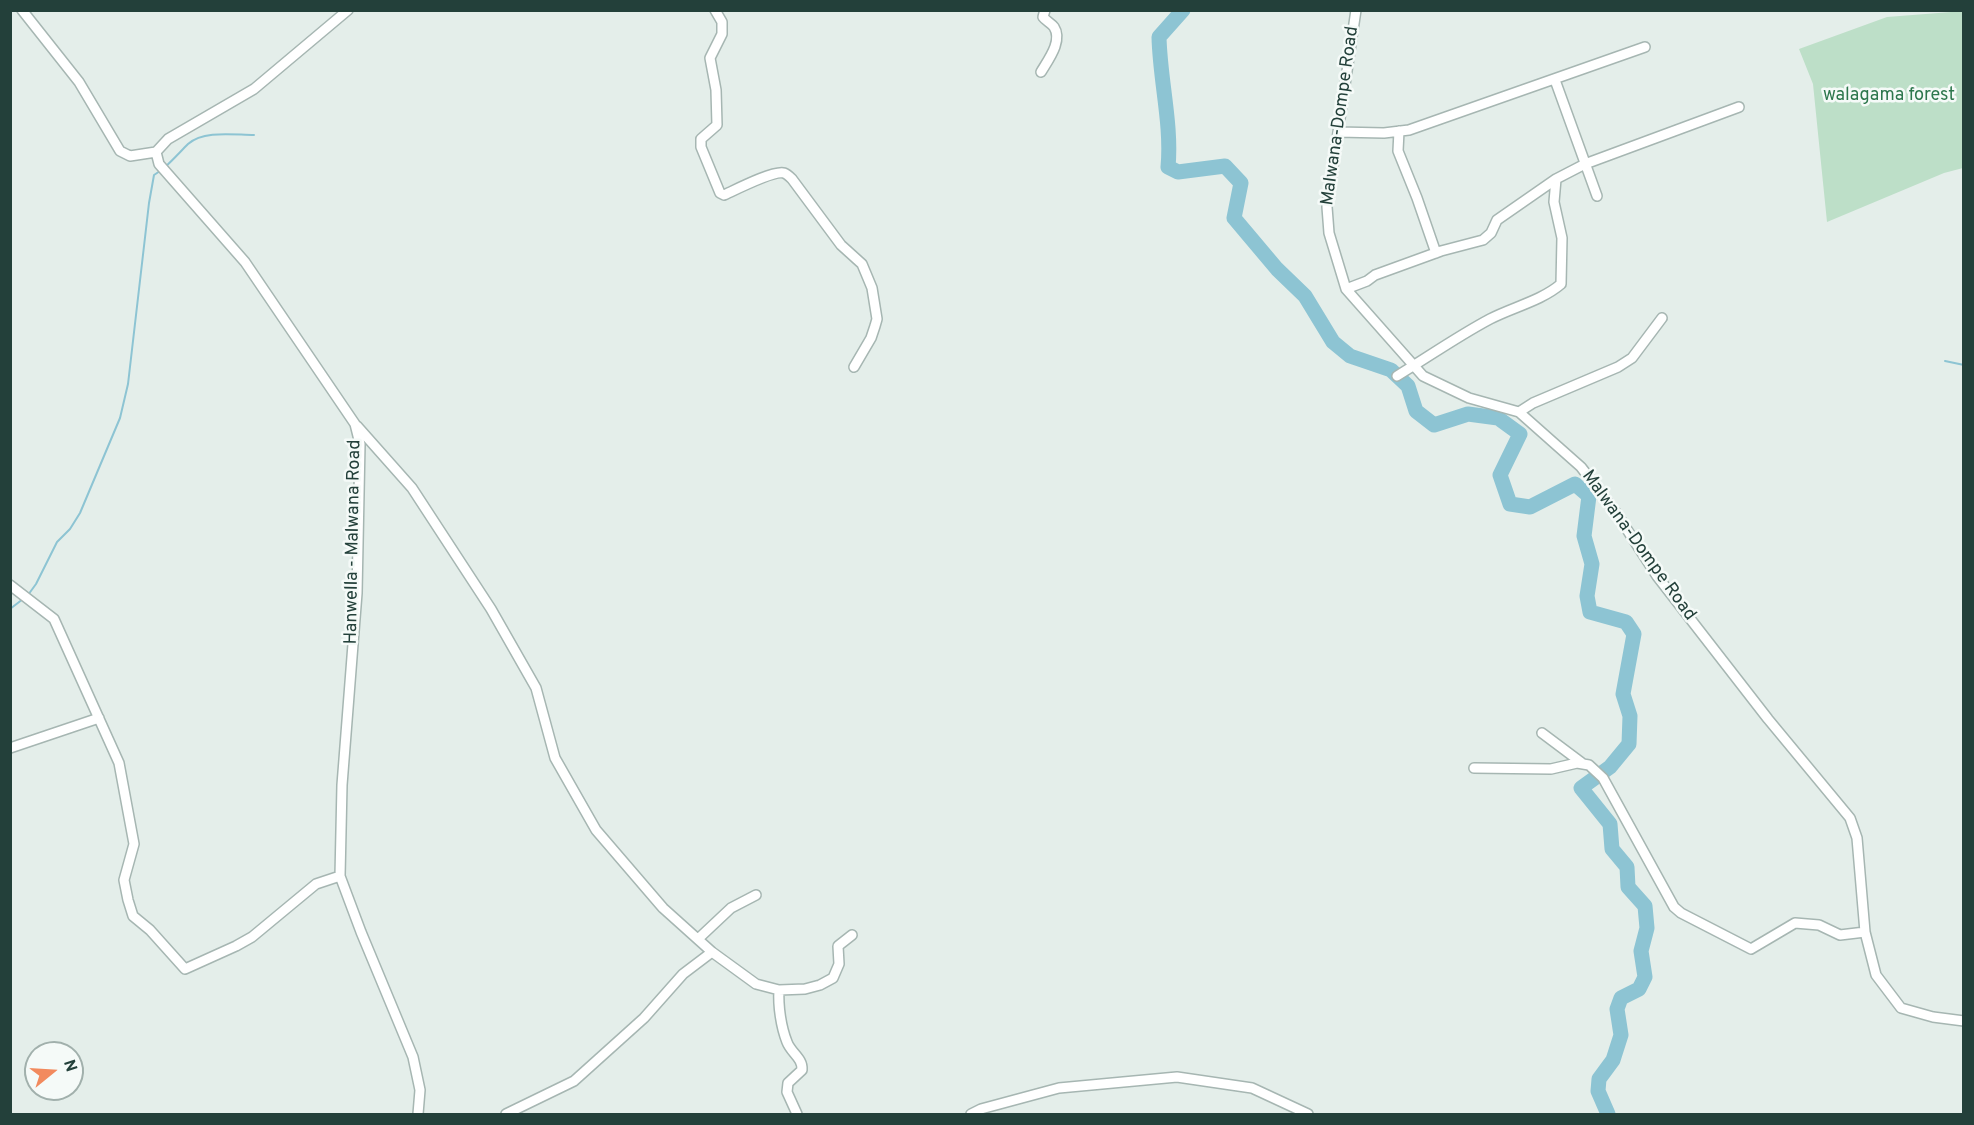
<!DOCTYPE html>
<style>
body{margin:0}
#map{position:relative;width:1974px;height:1125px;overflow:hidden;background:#e4eeea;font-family:Overpass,sans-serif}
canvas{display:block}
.frame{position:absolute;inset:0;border:12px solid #23403a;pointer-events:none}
.north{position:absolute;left:24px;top:1041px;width:60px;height:60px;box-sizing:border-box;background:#f5faf8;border:2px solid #a1b0ac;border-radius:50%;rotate:72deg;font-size:16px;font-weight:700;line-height:24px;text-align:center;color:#23403a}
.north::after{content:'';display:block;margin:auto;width:21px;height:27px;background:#f28a5e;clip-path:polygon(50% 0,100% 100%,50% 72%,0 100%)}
</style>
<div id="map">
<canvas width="1974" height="1125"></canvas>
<div class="frame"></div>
<div class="north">N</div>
</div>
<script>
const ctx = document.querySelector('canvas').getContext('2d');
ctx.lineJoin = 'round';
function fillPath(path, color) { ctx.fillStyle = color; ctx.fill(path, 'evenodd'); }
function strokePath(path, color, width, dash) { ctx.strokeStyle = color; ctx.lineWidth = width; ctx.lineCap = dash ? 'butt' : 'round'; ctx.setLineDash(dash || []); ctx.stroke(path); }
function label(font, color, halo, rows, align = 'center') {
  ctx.font = font + ' Overpass,sans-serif'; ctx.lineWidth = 5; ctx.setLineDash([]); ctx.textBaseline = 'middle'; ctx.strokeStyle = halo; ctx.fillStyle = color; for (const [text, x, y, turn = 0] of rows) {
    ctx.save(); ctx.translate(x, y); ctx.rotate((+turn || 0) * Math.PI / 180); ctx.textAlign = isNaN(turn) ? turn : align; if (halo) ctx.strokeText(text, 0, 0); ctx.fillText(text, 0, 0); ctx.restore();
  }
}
const green = new Path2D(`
 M 1964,11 L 1963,168 L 1944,173 L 1827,222 L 1813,84 L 1799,49 L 1887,17 Z`);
const stream = new Path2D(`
 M 164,168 C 173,160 180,152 188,144 C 204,130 234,135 254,135
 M 1945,361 L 1964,365
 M 28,595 L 36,584 L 57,542 L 70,529 L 80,513 L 120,418 L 128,384 L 149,203 L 154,175 L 160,171
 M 10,609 L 23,599`);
const river = new Path2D(`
 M 1183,10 L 1159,37 C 1160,81 1172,124 1168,167 L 1178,172 L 1225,166 L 1241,183 L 1234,218 L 1277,269 L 1305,296 L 1333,342 L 1350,356 L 1391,370 L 1408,386 L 1416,411 L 1434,425 L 1468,414 L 1498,418 L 1520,434 L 1500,475 L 1510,504 L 1530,507 L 1575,484 L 1589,496 L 1584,536 L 1592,564 L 1587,596 L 1590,612 L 1626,622 L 1634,634 L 1623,694 L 1630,716 L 1629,744 L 1610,767 L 1581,788 L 1610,824 L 1612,849 L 1627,867 L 1628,887 L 1645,906 L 1647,928 L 1641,951 L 1645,977 L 1639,989 L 1621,998 L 1617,1009 L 1621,1035 L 1613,1060 L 1599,1079 L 1598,1091 L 1608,1114`);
const minor = new Path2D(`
 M 22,10 L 79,82 L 120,151 L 130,156 L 156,152
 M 348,10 L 254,89 L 168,139 L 156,152 L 159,164 L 245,262 L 355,424 L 360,444 L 357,593 L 342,785 L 340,876 L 361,932 L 413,1057 L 420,1090 L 418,1114
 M 715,10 L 722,22 L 722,34 L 710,58 L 716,90 L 717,125 L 701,139 L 701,147 L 720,193 L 724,195 C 735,190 774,170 784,173 C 787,174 790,177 792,179 L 841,245 L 862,264 L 872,288 L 877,319 L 875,326 L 871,338 L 854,367
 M 1356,10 L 1327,207 L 1329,233 L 1346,289 L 1423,376 L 1469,398 L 1519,412 L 1581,467 L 1617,514 L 1657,576 L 1768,719 L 1850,818 L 1857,838 L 1865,932 L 1876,975 L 1901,1008 L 1933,1017 L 1964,1021
 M 1041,72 C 1048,60 1063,41 1054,27 C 1051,23 1046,21 1043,17 L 1045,10
 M 1555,80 L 1597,196
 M 1399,131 L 1398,151 L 1417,198 L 1436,253
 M 1338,132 L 1384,133 L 1409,130 L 1645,47
 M 1346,289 L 1367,281 L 1375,275 L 1441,251 L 1483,240 L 1491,233 L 1497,220 L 1556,179
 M 1397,376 C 1428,357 1458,336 1490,319 C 1513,307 1541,301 1561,284 L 1562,238 L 1554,202 L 1556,179 L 1585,164 L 1739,107
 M 1519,412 L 1533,403 L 1618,367 L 1632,358 L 1662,318
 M 357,426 L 412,488 L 491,609 L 536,688 L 555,758 L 596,830 L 663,908 L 712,952 L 756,984 L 779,990 L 805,989 L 820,985 L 833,978 L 839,964 L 838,946 L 852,935
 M 10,585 L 54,619 L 119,763 L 134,844 L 124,880 L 128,900 L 133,916 L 150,930 L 185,969 L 236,946 L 252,937 L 316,884 L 340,876
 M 1542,733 L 1582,763
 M 10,748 L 99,718
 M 1474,768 L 1551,769 L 1577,763 L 1589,765 L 1603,778 L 1674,907 L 1681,913 L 1751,949 L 1795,923 L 1819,925 L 1840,935 L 1865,932
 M 698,939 L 731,908 L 756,895
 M 779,990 C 778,1006 781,1027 787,1042 C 791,1053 803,1058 802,1070 L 788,1083 L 787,1092 L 797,1114
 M 506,1114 L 574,1081 L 644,1018 L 683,974 L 712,952
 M 971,1114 L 981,1109 L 1059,1088 L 1177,1077 L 1252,1088 L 1308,1114`);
const parkNames = [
 ["walagama forest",1889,96]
];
const streetNames = [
 ["Malwana-Dompe Road",1341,116,-82],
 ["Hanwella - Malwana Road",354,542,-89],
 ["Malwana-Dompe Road",1638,546,54]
];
fillPath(green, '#bddfc8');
strokePath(stream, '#8dc4d3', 2);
strokePath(river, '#8dc4d3', 15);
strokePath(minor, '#a6b6b2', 12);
strokePath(minor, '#fff', 9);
label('18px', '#2d774d', '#f5faf8', parkNames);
label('18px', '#23403a', '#f5faf8', streetNames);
</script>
